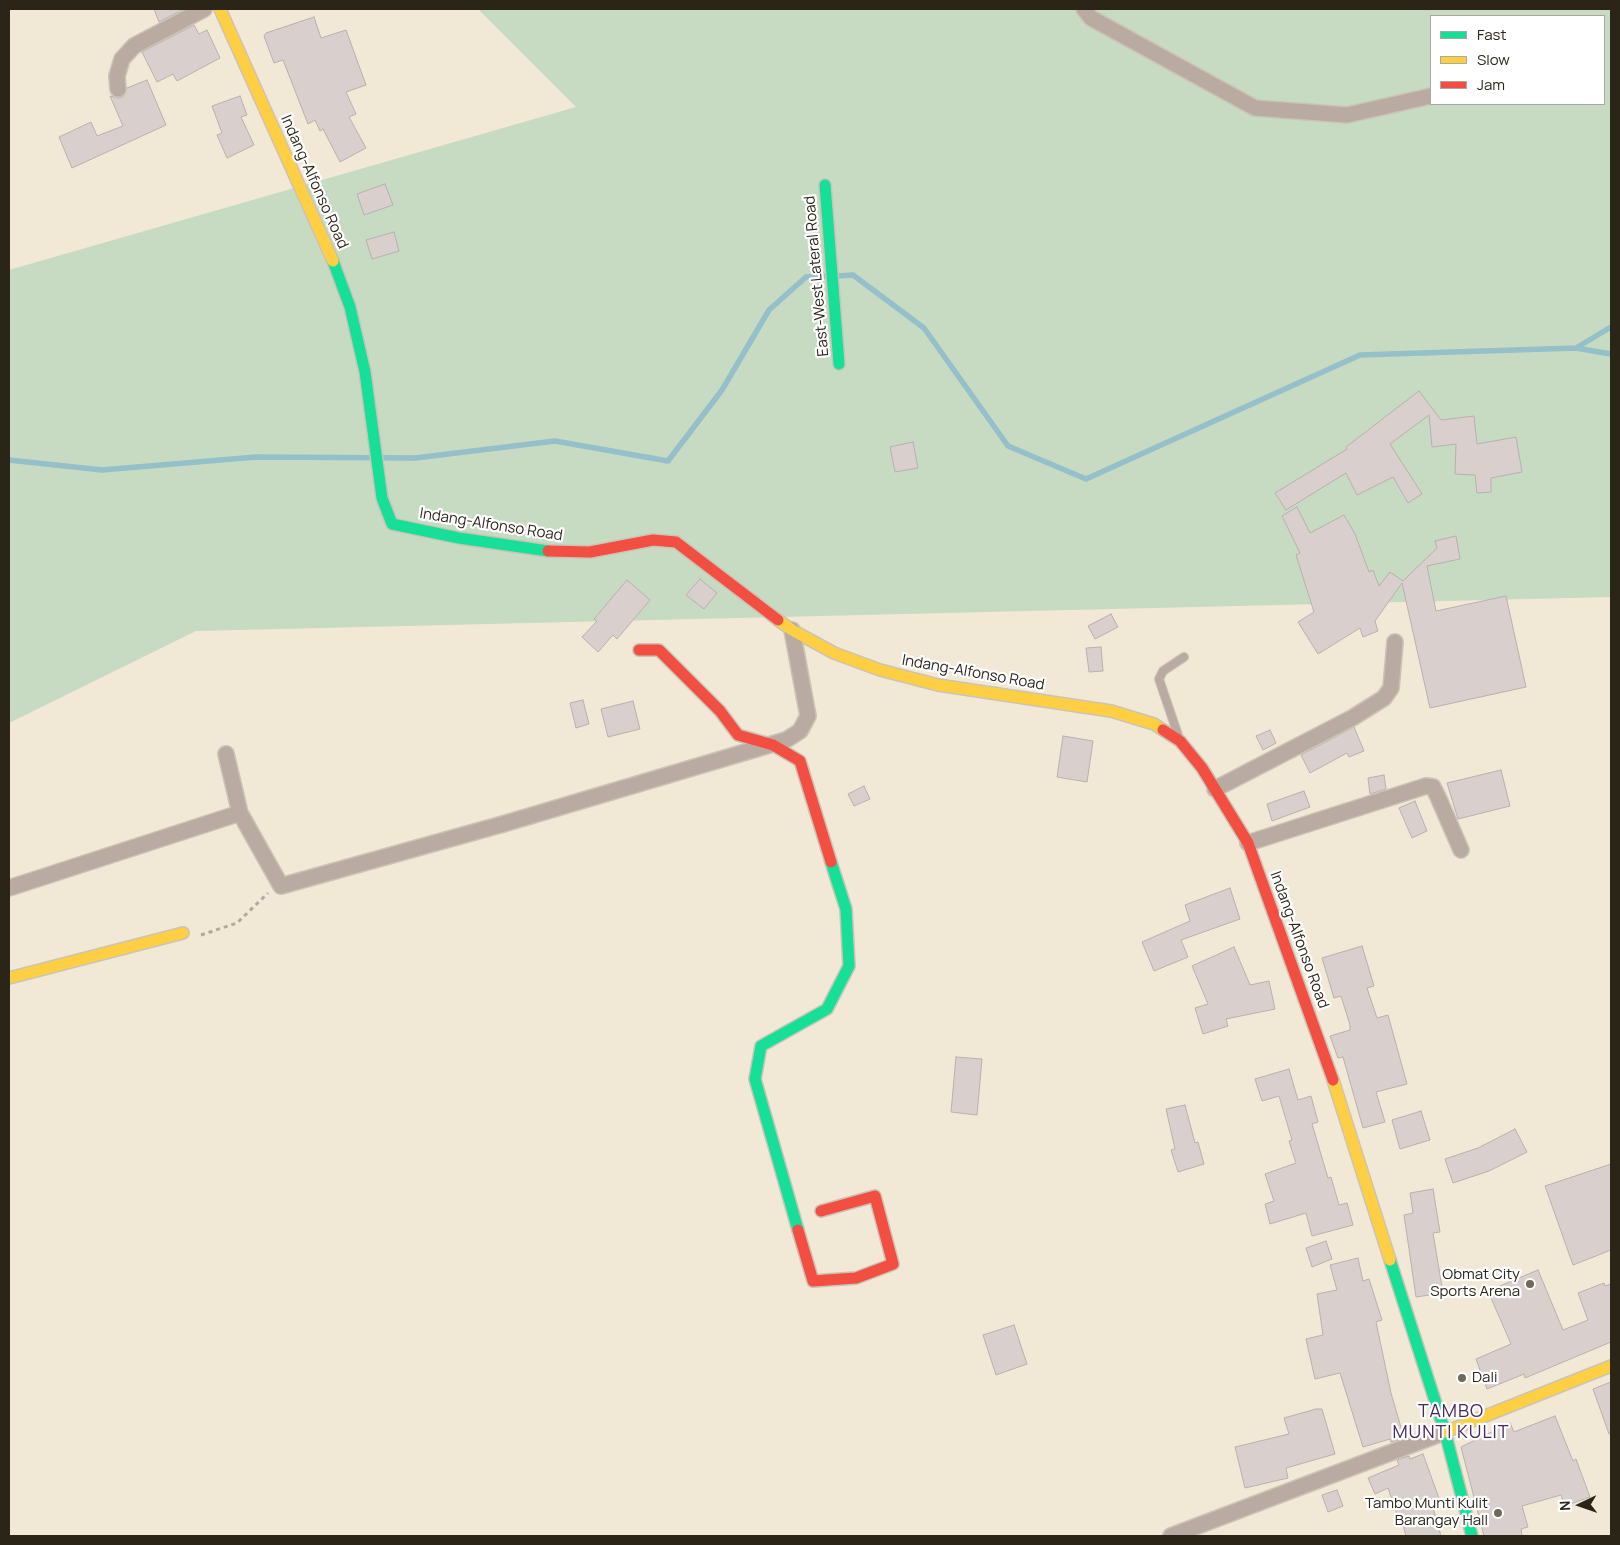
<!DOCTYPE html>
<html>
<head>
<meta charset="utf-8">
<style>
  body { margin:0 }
  #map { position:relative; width:1620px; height:1545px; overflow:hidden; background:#f1e8d5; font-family:Manrope,sans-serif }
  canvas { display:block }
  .frame { position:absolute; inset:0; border:10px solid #2b2518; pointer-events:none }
  .legend { position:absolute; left:1430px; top:15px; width:175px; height:90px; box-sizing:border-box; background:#fff; border:1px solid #aaa8a3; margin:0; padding:6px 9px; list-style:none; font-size:15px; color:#2b2518 }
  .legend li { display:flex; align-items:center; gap:10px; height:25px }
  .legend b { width:25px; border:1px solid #aaa8a3 }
  .north { position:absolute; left:1555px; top:1480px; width:50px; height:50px; -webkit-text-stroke:4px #fff; paint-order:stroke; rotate:267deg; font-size:14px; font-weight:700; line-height:20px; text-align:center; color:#2b2518 }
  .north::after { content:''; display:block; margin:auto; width:18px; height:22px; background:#2b2518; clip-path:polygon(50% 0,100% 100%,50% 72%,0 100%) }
</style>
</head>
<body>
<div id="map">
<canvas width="1620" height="1545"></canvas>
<div class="frame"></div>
<ul class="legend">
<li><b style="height:6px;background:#16e098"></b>Fast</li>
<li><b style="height:6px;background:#ffcf43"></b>Slow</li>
<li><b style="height:6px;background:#f24e42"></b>Jam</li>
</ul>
<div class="north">N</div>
</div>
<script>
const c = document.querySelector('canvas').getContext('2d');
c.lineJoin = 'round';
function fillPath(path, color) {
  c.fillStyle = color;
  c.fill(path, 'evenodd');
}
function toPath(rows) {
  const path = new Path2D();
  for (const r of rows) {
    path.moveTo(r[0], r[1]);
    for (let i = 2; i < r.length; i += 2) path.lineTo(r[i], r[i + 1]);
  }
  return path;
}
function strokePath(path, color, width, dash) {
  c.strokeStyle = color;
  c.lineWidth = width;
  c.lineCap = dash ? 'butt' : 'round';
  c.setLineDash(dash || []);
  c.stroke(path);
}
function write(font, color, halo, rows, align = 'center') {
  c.font = font + ' Manrope,sans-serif';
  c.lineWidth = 4.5;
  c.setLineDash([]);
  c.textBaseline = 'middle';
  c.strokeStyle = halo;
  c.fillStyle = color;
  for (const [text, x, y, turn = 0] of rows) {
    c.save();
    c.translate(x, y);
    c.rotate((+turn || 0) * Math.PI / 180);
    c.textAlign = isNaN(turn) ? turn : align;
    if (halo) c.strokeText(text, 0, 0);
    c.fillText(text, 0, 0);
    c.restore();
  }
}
fillPath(toPath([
  [478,9,1611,9,1611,597,196,631,9,723,9,270,576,107],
  [1431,16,1604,16,1604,104,1431,104]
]), '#c7dbc2');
strokePath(toPath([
  [836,276,853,275,924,328,1008,446,1086,479,1360,355,1576,348,1611,354],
  [1576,348,1611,327],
  [9,460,102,470,256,457,415,458,555,441,668,461,722,390,769,310,806,277,827,276]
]), '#95bfc9', 5.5);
const building = toPath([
  [154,9,184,9,159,22,154,9],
  [314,17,321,38,346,30,366,85,346,92,356,114,349,117,366,148,340,162,323,129,320,131,315,120,308,124,283,60,274,63,264,36,266,33,314,17],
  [194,25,199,34,207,30,220,58,177,81,173,74,157,82,142,52,194,25],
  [147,80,166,125,72,168,59,137,91,122,97,136,123,126,110,96,118,98,123,97,127,88,147,80],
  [240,96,247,115,241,117,254,145,227,158,217,135,222,133,212,106,240,96],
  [385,184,393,205,364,215,357,194,385,184],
  [394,232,399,251,372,259,366,240,394,232],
  [1419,391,1441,420,1474,416,1477,444,1516,437,1522,472,1491,478,1491,492,1477,493,1475,475,1455,474,1456,444,1432,447,1429,415,1390,444,1422,494,1408,503,1393,477,1357,495,1346,473,1286,510,1275,493,1347,449,1346,447,1419,391],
  [913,442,918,468,895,472,890,447,913,442],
  [1297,507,1310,533,1344,515,1355,534,1369,572,1373,570,1379,586,1390,572,1403,581,1437,548,1435,541,1456,536,1460,559,1427,566,1436,611,1506,596,1526,687,1430,708,1402,583,1375,621,1378,631,1363,637,1360,628,1318,654,1298,622,1314,612,1296,555,1300,553,1282,516,1297,507],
  [700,579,717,593,704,609,686,595,700,579],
  [627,580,650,600,617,639,613,635,598,652,582,637,597,621,594,619,627,580],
  [1111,614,1118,627,1095,639,1088,626,1111,614],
  [1101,647,1103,671,1089,672,1086,648,1101,647],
  [583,700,589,724,576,728,570,703,583,700],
  [633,701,640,729,608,737,601,709,633,701],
  [1354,727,1364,751,1349,757,1347,753,1310,773,1301,755,1354,727],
  [1270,730,1276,743,1263,750,1256,736,1270,730],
  [1063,736,1093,741,1087,782,1057,777,1063,736],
  [1501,770,1510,806,1458,819,1447,783,1501,770],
  [1384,775,1386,789,1370,794,1368,778,1384,775],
  [864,786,870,799,854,806,848,794,864,786],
  [1304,791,1310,807,1272,821,1267,804,1304,791],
  [1415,801,1427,831,1412,838,1399,808,1415,801],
  [1230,888,1240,919,1181,940,1188,957,1154,971,1142,942,1190,921,1185,905,1230,888],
  [1362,946,1374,986,1367,988,1377,1018,1388,1015,1407,1084,1376,1092,1385,1122,1363,1128,1343,1057,1338,1058,1330,1036,1350,1030,1350,1025,1341,996,1334,998,1322,958,1362,946],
  [1234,947,1250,985,1269,981,1275,1009,1226,1019,1228,1026,1203,1034,1195,1008,1208,1004,1192,966,1234,947],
  [956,1057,982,1059,977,1115,951,1112,956,1057],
  [1289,1069,1298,1100,1311,1096,1318,1122,1312,1124,1328,1178,1331,1177,1339,1205,1347,1203,1353,1225,1312,1236,1306,1213,1270,1224,1265,1204,1274,1201,1265,1174,1296,1163,1289,1141,1292,1140,1279,1096,1262,1101,1255,1079,1289,1069],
  [1185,1105,1195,1143,1198,1142,1204,1164,1178,1172,1171,1150,1175,1149,1166,1109,1185,1105],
  [1421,1111,1430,1140,1400,1149,1392,1120,1421,1111],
  [1515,1129,1527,1152,1489,1171,1453,1183,1445,1159,1478,1148,1515,1129],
  [1611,1164,1611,1250,1573,1265,1545,1186,1611,1164],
  [1433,1189,1440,1232,1433,1233,1443,1293,1416,1297,1404,1215,1413,1213,1410,1193,1433,1189],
  [1326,1241,1332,1259,1312,1267,1306,1248,1326,1241],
  [1358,1258,1363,1281,1369,1279,1382,1320,1376,1322,1391,1393,1404,1438,1391,1442,1390,1439,1363,1447,1340,1373,1315,1379,1306,1339,1323,1335,1317,1294,1337,1290,1330,1265,1358,1258],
  [1538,1270,1563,1330,1588,1320,1578,1293,1604,1283,1605,1286,1611,1284,1611,1342,1525,1378,1524,1374,1487,1389,1476,1359,1511,1344,1488,1291,1538,1270],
  [1014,1325,1027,1364,996,1375,983,1335,1014,1325],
  [1611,1382,1611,1434,1609,1434,1593,1389,1611,1382],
  [1316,1409,1322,1409,1335,1454,1286,1468,1288,1478,1245,1488,1235,1447,1289,1434,1284,1418,1316,1409],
  [1555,1416,1573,1461,1576,1459,1590,1497,1565,1506,1561,1495,1522,1506,1528,1527,1521,1529,1522,1536,1484,1536,1461,1447,1510,1423,1514,1432,1555,1416],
  [1423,1454,1440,1501,1432,1504,1441,1536,1406,1536,1400,1514,1397,1515,1388,1488,1375,1494,1368,1478,1399,1465,1397,1460,1409,1456,1410,1459,1423,1454],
  [1337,1490,1343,1506,1328,1512,1322,1495,1337,1490]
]);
fillPath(building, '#d9d0cd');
strokePath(building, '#b9b0ad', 1);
const lane = toPath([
  [1178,735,1159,679,1163,671,1184,657]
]);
const street = toPath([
  [1084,9,1091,18,1255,108,1347,115,1431,96],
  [118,89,117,76,122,59,134,46,204,9],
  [226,754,240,813,281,886,503,824,786,740,800,731,808,716,792,630],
  [1215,789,1352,718,1384,698,1391,688,1395,642],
  [1248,843,1426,786,1433,787,1438,797,1461,850],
  [9,888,240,813],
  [1171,1536,1445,1432]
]);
const fast = toPath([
  [825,185,839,364],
  [333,261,350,307,365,372,382,498,392,524,459,538,548,551],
  [798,1230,755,1079,761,1046,827,1009,849,966,846,909,831,862],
  [1390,1260,1445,1432,1472,1536]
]);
const slow = toPath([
  [220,9,333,261],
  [778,620,792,630,834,653,880,670,938,685,1111,711,1154,724,1163,730],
  [9,978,183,933],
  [1333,1080,1390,1260],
  [1445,1432,1611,1366]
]);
const jam = toPath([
  [548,551,590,552,653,540,676,542,778,620],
  [639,650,659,650,720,711,738,735,773,745,800,761,831,862],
  [1163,730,1180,741,1202,768,1248,843,1333,1080],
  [798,1230,813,1281,856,1278,893,1264,875,1196,821,1211]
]);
strokePath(lane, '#cbc4b5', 10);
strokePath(street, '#cbc4b5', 18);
strokePath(fast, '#cbc4b5', 14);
strokePath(slow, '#cbc4b5', 14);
strokePath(jam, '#cbc4b5', 14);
strokePath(toPath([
  [201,935,237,923,268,893]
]), '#b2a89f', 3, [4, 4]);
strokePath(lane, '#b9aba1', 8);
strokePath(street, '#b9aba1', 15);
strokePath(fast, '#16e098', 11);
strokePath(slow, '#ffcf43', 11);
strokePath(jam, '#f24e42', 11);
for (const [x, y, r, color] of [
  [1530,1284,5,"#70695a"],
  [1462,1378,5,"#70695a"],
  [1498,1513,5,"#70695a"]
]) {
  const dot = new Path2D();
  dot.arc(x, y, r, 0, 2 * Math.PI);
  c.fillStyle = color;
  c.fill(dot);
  strokePath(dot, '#fff', 2);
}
write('15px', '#2b2518', '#fff', [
  ["Indang-Alfonso Road",314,182,66],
  ["East-West Lateral Road",817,276,-95],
  ["Indang-Alfonso Road",491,525,9],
  ["Indang-Alfonso Road",973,673,10],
  ["Indang-Alfonso Road",1299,940,70]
]);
write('15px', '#2b2518', '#fff', [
  ["Obmat City",1520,1275],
  ["Sports Arena",1520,1292],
  ["Dali",1472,1378,"left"],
  ["Tambo Munti Kulit",1488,1504],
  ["Barangay Hall",1488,1521]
], 'right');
c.letterSpacing = '1px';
write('18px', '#49265e', '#fff', [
  ["TAMBO",1451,1412],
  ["MUNTI KULIT",1451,1433]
]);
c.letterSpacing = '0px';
</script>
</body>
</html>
